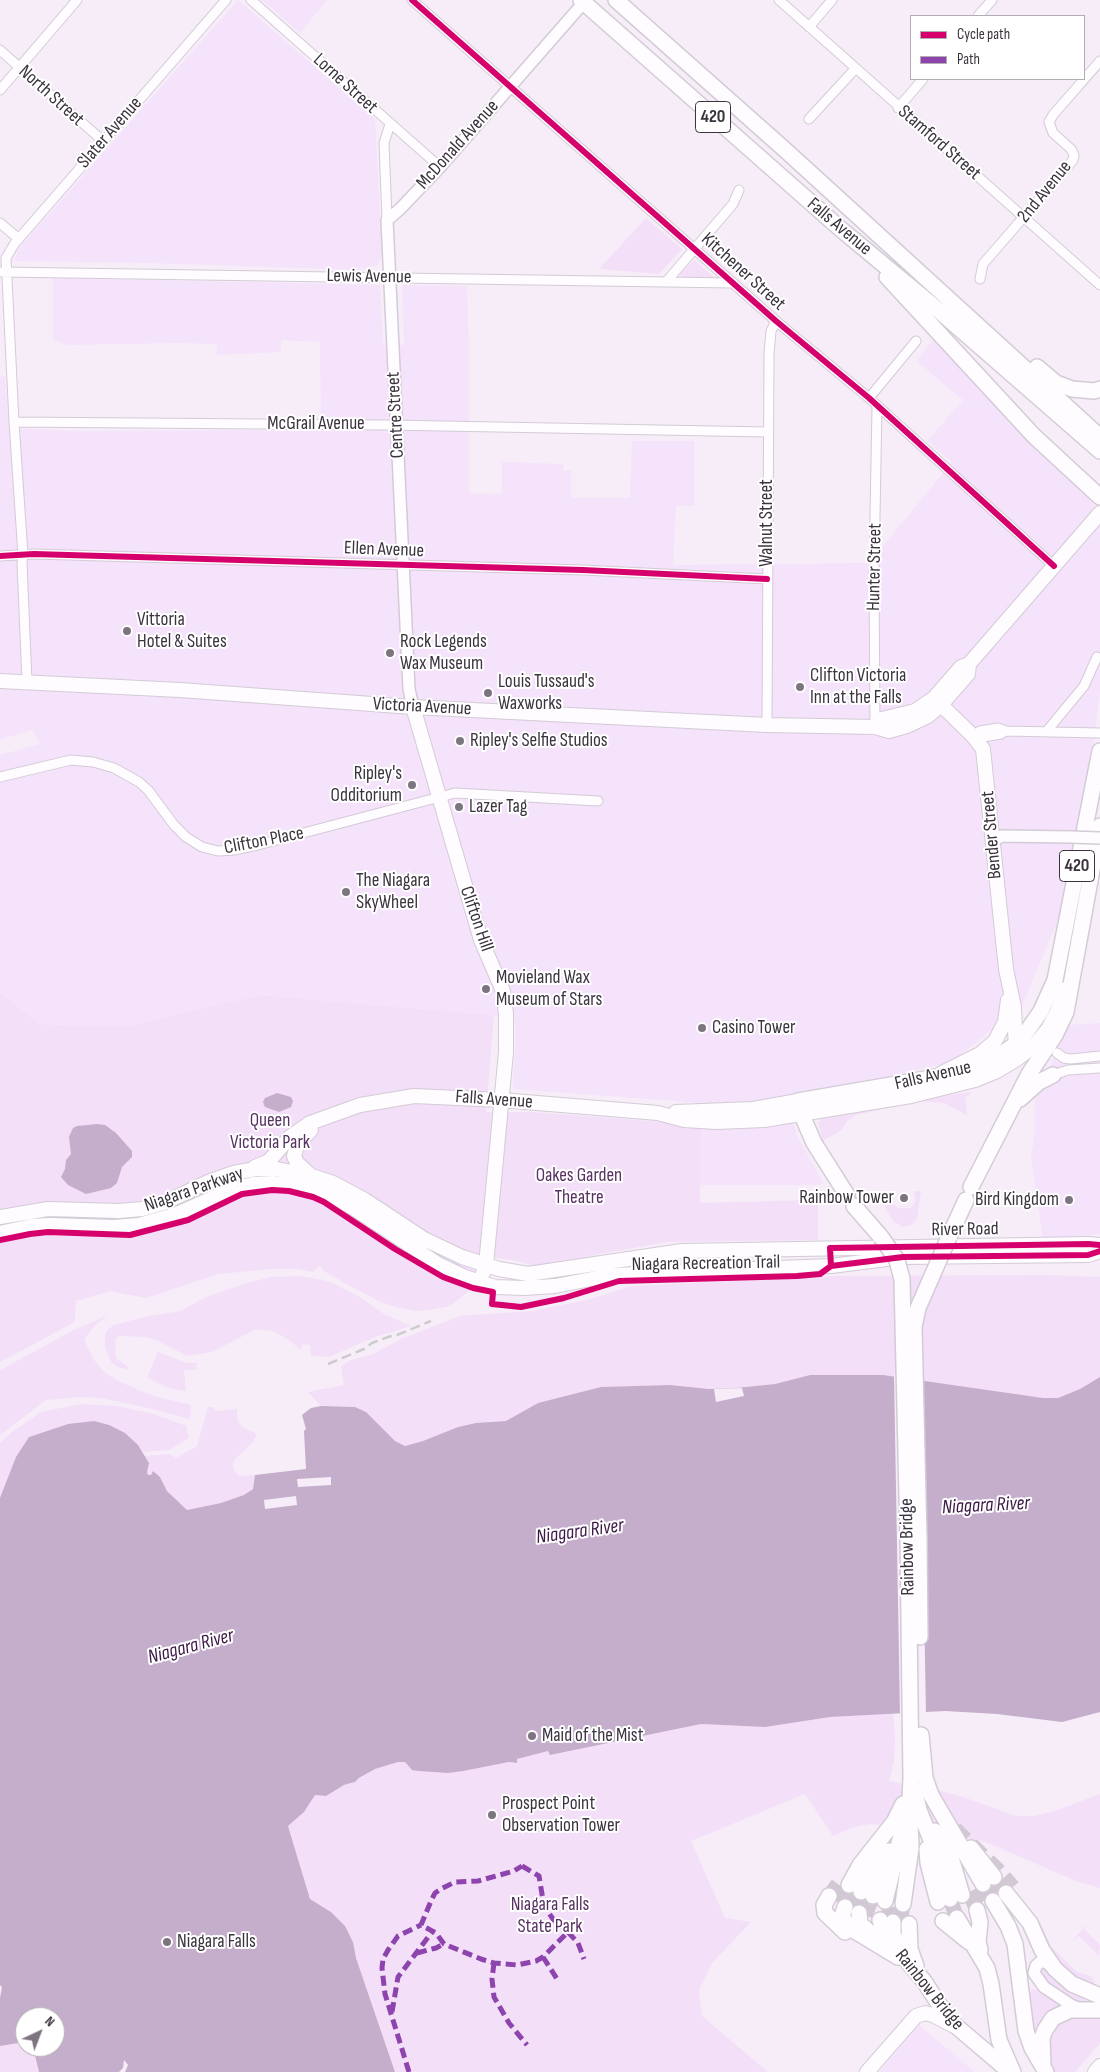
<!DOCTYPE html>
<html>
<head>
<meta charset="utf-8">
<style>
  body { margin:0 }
  #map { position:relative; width:1100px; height:2072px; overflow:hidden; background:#f6edf9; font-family:"Sofia Sans Condensed",sans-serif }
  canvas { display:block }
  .legend { position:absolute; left:910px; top:15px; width:175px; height:65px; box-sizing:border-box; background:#fff; border:1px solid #b1adb2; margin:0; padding:6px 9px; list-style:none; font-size:15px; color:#3b333e }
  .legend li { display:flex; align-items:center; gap:10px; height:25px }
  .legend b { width:25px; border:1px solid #b1adb2 }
  .north { position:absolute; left:15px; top:2007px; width:50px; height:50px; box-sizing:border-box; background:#fff; border:1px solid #b1adb2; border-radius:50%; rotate:43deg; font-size:14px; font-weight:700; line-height:20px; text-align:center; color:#3b333e }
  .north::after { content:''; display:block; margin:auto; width:18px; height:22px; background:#7c747f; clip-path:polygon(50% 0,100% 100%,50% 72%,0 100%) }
</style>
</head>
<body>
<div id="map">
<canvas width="1100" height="2072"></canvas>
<ul class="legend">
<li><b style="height:6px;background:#d6006c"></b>Cycle path</li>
<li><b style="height:6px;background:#8e44ad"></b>Path</li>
</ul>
<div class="north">N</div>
</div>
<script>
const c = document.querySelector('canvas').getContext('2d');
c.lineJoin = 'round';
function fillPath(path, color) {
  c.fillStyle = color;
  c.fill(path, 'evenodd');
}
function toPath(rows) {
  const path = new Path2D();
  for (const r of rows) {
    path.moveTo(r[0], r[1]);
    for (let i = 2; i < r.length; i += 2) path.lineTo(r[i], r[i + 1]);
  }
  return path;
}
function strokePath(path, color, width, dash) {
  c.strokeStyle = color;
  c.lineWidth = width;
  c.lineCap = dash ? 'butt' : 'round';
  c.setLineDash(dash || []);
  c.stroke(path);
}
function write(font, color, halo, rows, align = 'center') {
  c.font = font + ' "Sofia Sans Condensed",sans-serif';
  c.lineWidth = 4;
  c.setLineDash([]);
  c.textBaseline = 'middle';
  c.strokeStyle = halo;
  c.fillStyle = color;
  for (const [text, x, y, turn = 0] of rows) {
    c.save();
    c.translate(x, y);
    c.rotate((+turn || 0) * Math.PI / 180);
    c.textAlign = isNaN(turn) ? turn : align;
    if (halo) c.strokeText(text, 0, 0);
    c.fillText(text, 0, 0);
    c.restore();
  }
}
fillPath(toPath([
  [238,0,375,119,382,256,377,265,358,270,150,263,14,261,20,247],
  [262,0,327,0,300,33],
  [53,278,380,285,383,345,404,345,402,285,467,286,469,350,469,493,502,494,502,462,564,464,563,471,571,470,571,498,630,498,632,441,694,441,694,506,676,506,673,565,869,563,952,462,927,441,963,400,916,361,933,340,1081,490,1100,512,1100,692,1087,791,1059,917,1023,1004,952,1062,855,1085,789,1098,796,1134,823,1182,822,1185,700,1185,702,1103,514,1089,513,1084,516,1037,515,1020,494,1015,260,995,127,1026,94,1026,39,1024,0,992,0,755,40,744,33,730,0,739,0,377,5,376,9,428,70,431,321,430,320,342,281,340,281,352,216,355,217,344,177,343,68,345,53,340],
  [1100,1023,1100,1234,1043,1239,1031,1156,1035,1134,1035,1099,1068,1025],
  [919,2025,975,2072,879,2072]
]), '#f5e3fb');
fillPath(toPath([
  [646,218,682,249,659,274,599,269],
  [694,260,714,277,713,279,681,277,680,274],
  [0,992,39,1024,94,1026,127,1026,260,995,494,1015,486,1112,532,1112,701,1125,700,1203,812,1200,818,1206,818,1240,667,1242,534,1266,518,1261,490,1257,480,1282,450,1306,435,1309,416,1311,396,1307,380,1302,343,1282,324,1271,320,1266,313,1272,297,1269,272,1269,218,1274,146,1298,110,1291,76,1301,75,1320,73,1323,0,1362],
  [971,1092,970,1095,965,1097,967,1115,944,1103,919,1101,856,1115,846,1122,842,1130,823,1141,818,1123,826,1114,939,1094,941,1096],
  [914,1191,921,1191,917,1218,912,1225,902,1227,893,1221,878,1196,891,1192,890,1200,898,1208,911,1208,916,1201],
  [1050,1275,1100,1277,1100,1377,1080,1389,1058,1398,1043,1398,883,1375,810,1375,775,1384,736,1388,709,1389,670,1385,601,1387,538,1403,506,1421,476,1423,458,1427,423,1441,405,1446,395,1441,366,1412,355,1407,321,1406,308,1392,344,1385,341,1366,351,1360,373,1354,403,1338,460,1316,532,1311,587,1300,632,1286,837,1276],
  [302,1276,331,1282,360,1297,384,1314,411,1326,375,1337,329,1357,311,1356,310,1345,303,1344,301,1350,289,1340,273,1331,256,1329,212,1352,187,1356,157,1340,144,1337,119,1336,115,1340,116,1358,128,1367,127,1370,118,1367,112,1363,109,1357,105,1347,105,1334,107,1330,114,1325,144,1317,180,1311,206,1297,247,1283,271,1277],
  [109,1315,96,1324,84,1339,94,1360,104,1372,120,1382,153,1396,191,1405,190,1419,144,1407,102,1398,80,1397,46,1400,0,1435,0,1370,74,1330],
  [158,1352,187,1363,197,1363,196,1370,184,1370,186,1391,169,1388,147,1378],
  [81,1404,117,1406,154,1414,186,1426,189,1438,169,1450,143,1452,138,1445,68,1424,29,1437,0,1498,0,1443,12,1432,41,1412],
  [208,1407,213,1407,216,1411,237,1409,237,1419,242,1427,257,1434,252,1443,235,1459,233,1465,234,1470,239,1476,255,1475,253,1489,245,1495,221,1503,187,1510,167,1491,160,1477,153,1471,151,1475,148,1475,147,1472,149,1463,145,1456,170,1454,176,1458,197,1446],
  [893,1714,895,1737,894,1760,889,1781,934,1789,963,1797,1016,1816,1034,1816,1055,1811,1100,1794,1100,1888,1076,1881,986,1842,934,1830,871,1824,853,1827,833,1836,805,1794,691,1841,725,1918,751,1922,712,1963,699,1990,702,2016,768,2072,395,2072,356,1958,353,1942,345,1926,331,1912,310,1899,288,1826,304,1812,315,1795,326,1796,344,1785,351,1784,375,1769,398,1762,405,1762,412,1770,448,1773,509,1762,517,1763,516,1759,548,1751,550,1755,701,1724,765,1727,830,1717],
  [1039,1920,1051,1946,1077,1972,1091,1976,1095,1982,1093,1986,1078,1982,1053,1959,1037,1922],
  [1088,1923,1084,1929,1100,1945,1099,1956,1079,1936,1072,1941],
  [1040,1966,1093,2001,1090,2003,1077,2004,1049,1986,1037,1968],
  [1032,1989,1044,1991,1064,2005,1035,2038,1032,2026,1028,1994],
  [1100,2013,1100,2043,1075,2072,1052,2072,1049,2067,1047,2036,1062,2017],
  [25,2042,25,2047,33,2047,39,2072,0,2072,0,2046]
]), '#f3dff8');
fillPath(toPath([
  [277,1093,291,1097,293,1101,291,1107,279,1112,265,1107,263,1102,265,1098],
  [97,1124,105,1125,116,1133,132,1151,132,1157,122,1167,117,1183,111,1188,86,1194,68,1185,61,1177,65,1169,66,1160,71,1154,69,1137,73,1128,77,1126],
  [810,1375,883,1375,1043,1398,1058,1398,1080,1389,1100,1377,1100,1712,1062,1722,997,1714,945,1711,830,1717,765,1727,701,1724,550,1755,548,1751,517,1759,517,1763,509,1762,463,1771,448,1773,418,1771,412,1770,405,1762,398,1762,375,1769,359,1778,355,1782,344,1785,326,1796,315,1795,304,1812,288,1826,310,1899,331,1912,345,1926,353,1942,356,1958,395,2072,125,2072,128,2065,124,2060,123,2068,119,2072,39,2072,33,2047,55,2047,55,2017,25,2017,25,2042,0,2046,0,1998,2,1987,0,1985,0,1498,16,1457,29,1437,68,1424,94,1421,109,1425,125,1433,138,1445,149,1463,147,1472,148,1475,151,1475,153,1471,160,1477,167,1491,187,1510,221,1503,244,1495,253,1489,255,1475,306,1469,304,1431,306,1429,302,1415,311,1408,321,1406,355,1407,366,1412,395,1441,405,1446,423,1441,458,1427,476,1423,506,1421,538,1403,601,1387,670,1385,709,1389,736,1388,775,1384]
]), '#c4aecb');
fillPath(toPath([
  [894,1374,920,1378,926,1715,900,1716],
  [742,1388,744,1396,716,1402,714,1389],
  [331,1477,331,1485,298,1487,297,1479],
  [296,1496,297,1505,265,1509,264,1500]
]), '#f6edf9');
strokePath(toPath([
  [955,1829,998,1870,1013,1887],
  [990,1879,1002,1896],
  [980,1886,990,1904],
  [969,1892,977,1910],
  [829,1896,841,1880],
  [950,1899,957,1918],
  [839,1903,849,1885],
  [853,1910,861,1892],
  [865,1915,873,1896],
  [887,1921,891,1902],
  [900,1923,903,1904]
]), '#d1c8d4', 15, [15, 8]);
const minor = toPath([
  [251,0,440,167],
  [412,0,776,321,869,398,1054,566],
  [779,0,1100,285],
  [978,16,992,0],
  [809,27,832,0],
  [0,50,103,141],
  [0,90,77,0],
  [898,108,923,79],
  [809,119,855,69],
  [387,220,384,143,390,124],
  [0,223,19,239],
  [1,272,733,283],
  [980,279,983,264,1073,160,1074,155,1071,149,1053,133,1049,122,1053,115,1100,61],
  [666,282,733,204,739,190],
  [869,398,916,341],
  [14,422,388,425,768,432],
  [0,556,34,554,239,560,583,570,767,579],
  [27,682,22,563,23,555,14,422,6,258,15,243,226,0],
  [767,725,769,354,771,331,776,321],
  [875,727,874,570,877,407],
  [1046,732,1084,686,1097,657],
  [973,736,980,731,998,728,1006,731,1100,733],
  [973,736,983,737,1001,734,1006,731],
  [0,777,71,760,93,762,114,768,139,782,148,790,174,825,186,837,202,847,218,851,234,850,258,845,455,793,598,801],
  [1057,1053,1064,1058,1071,1059,1100,1056],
  [1053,1075,1068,1070,1100,1068]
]);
const tertiary = toPath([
  [413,707,409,689,387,220,400,209,440,167,586,0],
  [992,841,1002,836,1070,837],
  [1054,1968,1045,1962,1040,1962,1036,1966,1034,1973,1044,1987,1071,2005,1080,2009]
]);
const secondary = toPath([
  [0,681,180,690,413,707,767,725,875,727,889,731,907,726,928,716,941,705,968,674,969,664],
  [934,698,973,736,983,749,1006,969,1014,1007,1016,1051],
  [413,707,481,940,503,991,506,1014,506,1052,486,1265,483,1273],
  [875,727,882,719,915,711,934,698,961,667,969,664,1100,513],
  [942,1073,980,1054,995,1041,1005,1022,1008,1000],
  [676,1112,753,1109,798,1101],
  [255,1167,269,1161,290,1137,310,1123,360,1105,414,1096,501,1100,658,1113,684,1120,717,1122,764,1120,911,1096,975,1080,997,1071,1017,1059,1034,1046,1048,1029,1057,1012,1065,989],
  [309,1174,297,1163,294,1156,298,1143,311,1130],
  [0,1217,48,1209,119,1211,142,1209,166,1202,208,1182,233,1173,256,1169,277,1169,312,1176,333,1183,365,1200,424,1239,462,1257,499,1269,528,1274,682,1251,1088,1244,1100,1245],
  [0,1233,32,1226,50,1225,114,1227,139,1225,177,1214,236,1188,254,1184,273,1183,300,1186,330,1196,353,1208,438,1264,465,1277,495,1287,524,1288,555,1286,607,1276,647,1273,831,1266,903,1257,1088,1255,1100,1251],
  [867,2072,916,2016,925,2013,933,2015,954,2026],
  [1095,2072,1100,2066]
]);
const trunk = toPath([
  [581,0,843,231,937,309,1100,451],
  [616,0,783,148,1100,437],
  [887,277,1034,436,1100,497],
  [1037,367,1056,383,1072,389,1094,391,1100,389],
  [1020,1099,1039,1082,1053,1075],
  [971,1187,1029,1074,1055,1035,1066,1012,1100,826],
  [847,1195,814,1143,801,1113,798,1101,931,1078,969,1070,996,1058,1016,1044,1023,1037,1041,1011,1055,980,1100,751],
  [854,1206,881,1237],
  [949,1237,966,1200],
  [919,1538,920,1637],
  [921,1735,925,1778,931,1795,983,1884],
  [914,1789,919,1810,939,1860,950,1899],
  [935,1831,950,1854,962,1895],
  [971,1848,994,1877],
  [927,1849,928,1863,938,1902],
  [849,1885,860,1865,894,1822,903,1804],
  [861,1892,869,1868,878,1855],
  [1006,1893,1030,1923,1042,1950,1055,1969,1072,1984,1100,1996],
  [829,1896,824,1905,825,1913,845,1932],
  [873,1896,889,1851],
  [885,1901,910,1798,911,1778,908,1541],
  [993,1901,1008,1926,1015,1944,1026,2031,1032,2048,1046,2072],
  [903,1904,911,1848,910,1822],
  [845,1907,842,1917,850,1928,898,1957],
  [977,1910,980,1922,978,1942,980,1950],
  [859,1913,860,1924,873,1935],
  [957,1918,987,1968,991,1984,999,2040,1013,2072],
  [880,1920,885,1935,924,1981,949,2020,1010,2072],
  [943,1921,969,1942],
  [893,1922,893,1933,898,1947],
  [909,1924,910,1949,916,1966],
  [1043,2064,1042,2038,1045,2030,1053,2018,1070,2010,1100,2010]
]);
strokePath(minor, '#d3cbd6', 11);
strokePath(tertiary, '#d3cbd6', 14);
strokePath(secondary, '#d3cbd6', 16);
strokePath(trunk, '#d3cbd6', 18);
strokePath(minor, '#fefcfe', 9);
strokePath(tertiary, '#fefcfe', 11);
strokePath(secondary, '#fefcfe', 14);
strokePath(trunk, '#fefcfe', 15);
strokePath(toPath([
  [328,1364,364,1349,372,1343,391,1336,397,1335,431,1321]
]), '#cecbce', 2.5, [10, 5]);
const tertiaryBridge = toPath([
  [1070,837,1100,838]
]);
const trunkBridge = toPath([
  [881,1237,897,1260,902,1279,908,1541],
  [919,1538,914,1327,918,1308,949,1237]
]);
strokePath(tertiaryBridge, '#d3cbd6', 14, []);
strokePath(trunkBridge, '#d3cbd6', 18, []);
strokePath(tertiaryBridge, '#fefcfe', 11);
strokePath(trunkBridge, '#fefcfe', 15);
strokePath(toPath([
  [522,1866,539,1876,544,1906,553,1919,568,1932,543,1957,536,1961,517,1965,494,1963,481,1959,444,1944,436,1933,421,1925,431,1901,435,1893,441,1889,455,1882,478,1881,514,1871,522,1866],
  [568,1932,578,1943,584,1959],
  [417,1953,436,1948,444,1944],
  [543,1957,559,1982],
  [494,1963,492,1979,494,1997,509,2023,527,2045],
  [392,2012,398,1977,432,1932],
  [409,2072,385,1994,382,1968,383,1959,388,1950,398,1936,421,1925]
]), '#8e44ad', 5, [10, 5]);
strokePath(toPath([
  [412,0,776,321,869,398,1054,566],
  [0,556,34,554,239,560,583,570,767,579],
  [0,1240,30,1234,48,1232,130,1235,188,1220,242,1194,272,1190,289,1191,313,1197,324,1202,395,1249,443,1277,473,1288,493,1292,492,1304,521,1307,564,1298,619,1281,797,1276,820,1274,831,1266,903,1257,1088,1255,1100,1251],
  [831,1266,830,1248,1088,1244,1100,1245]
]), '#d6006c', 6);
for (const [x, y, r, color] of [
  [127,631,5,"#7c747f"],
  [390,653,5,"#7c747f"],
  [800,687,5,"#7c747f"],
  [488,693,5,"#7c747f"],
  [460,741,5,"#7c747f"],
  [412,785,5,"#7c747f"],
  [459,807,5,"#7c747f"],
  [346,892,5,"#7c747f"],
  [486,989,5,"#7c747f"],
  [702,1028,5,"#7c747f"],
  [904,1198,5,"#7c747f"],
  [1069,1200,5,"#7c747f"],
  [532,1736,5,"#7c747f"],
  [492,1815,5,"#7c747f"],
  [167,1942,5,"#7c747f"]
]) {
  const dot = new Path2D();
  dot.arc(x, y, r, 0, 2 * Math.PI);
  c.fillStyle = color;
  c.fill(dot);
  strokePath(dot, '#fff', 2);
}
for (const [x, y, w] of [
  [713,117,35],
  [1077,866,35]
]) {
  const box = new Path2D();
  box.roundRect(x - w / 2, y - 15.5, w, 31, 4);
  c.fillStyle = '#fff';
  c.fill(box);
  strokePath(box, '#3b333e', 1);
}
write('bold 18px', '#3b333e', null, [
  ["420",713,117],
  ["420",1077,866]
]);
write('19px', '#3b333e', '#fff', [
  ["Lorne Street",345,84,42],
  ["North Street",51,96,42],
  ["Slater Avenue",110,133,-49],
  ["Stamford Street",939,143,41],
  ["McDonald Avenue",458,145,-48],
  ["2nd Avenue",1045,192,-51],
  ["Falls Avenue",839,227,40],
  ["Kitchener Street",743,272,42],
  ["Lewis Avenue",369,277,1],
  ["Centre Street",396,415,-93],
  ["McGrail Avenue",316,424],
  ["Walnut Street",767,523,-90],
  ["Ellen Avenue",384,550,2],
  ["Hunter Street",875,567,-89],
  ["Victoria Avenue",422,707,3],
  ["Bender Street",992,835,-95],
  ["Clifton Place",264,841,-11],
  ["Clifton Hill",476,919,71],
  ["Falls Avenue",933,1076,-13],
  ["Falls Avenue",494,1100,4],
  ["Niagara Parkway",194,1190,-19],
  ["River Road",965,1230,-1],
  ["Niagara Recreation Trail",706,1264,-1],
  ["Rainbow Bridge",908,1547,-91],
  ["Rainbow Bridge",929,1990,51]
]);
write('19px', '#3b333e', '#fff', [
  ["Vittoria",137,620],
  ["Hotel & Suites",137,642],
  ["Rock Legends",400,642],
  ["Wax Museum",400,664],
  ["Clifton Victoria",810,676],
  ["Inn at the Falls",810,698],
  ["Louis Tussaud's",498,682],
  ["Waxworks",498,704],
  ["Ripley's Selfie Studios",470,741],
  ["Ripley's",402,774,"right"],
  ["Odditorium",402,796,"right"],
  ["Lazer Tag",469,807],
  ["The Niagara",356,881],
  ["SkyWheel",356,903],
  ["Movieland Wax",496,978],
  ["Museum of Stars",496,1000],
  ["Casino Tower",712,1028],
  ["Rainbow Tower",894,1198,"right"],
  ["Bird Kingdom",1059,1200,"right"],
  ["Maid of the Mist",542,1736],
  ["Prospect Point",502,1804],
  ["Observation Tower",502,1826],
  ["Niagara Falls",177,1942]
], 'left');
write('19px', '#563161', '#fff', [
  ["Queen",270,1121],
  ["Victoria Park",270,1143],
  ["Oakes Garden",579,1176],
  ["Theatre",579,1198],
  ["Niagara Falls",550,1905],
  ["State Park",550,1927]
]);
write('italic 20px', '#3c1846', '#fff', [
  ["Niagara River",986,1506,-3],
  ["Niagara River",580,1532,-8],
  ["Niagara River",191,1647,-15]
]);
</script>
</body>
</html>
